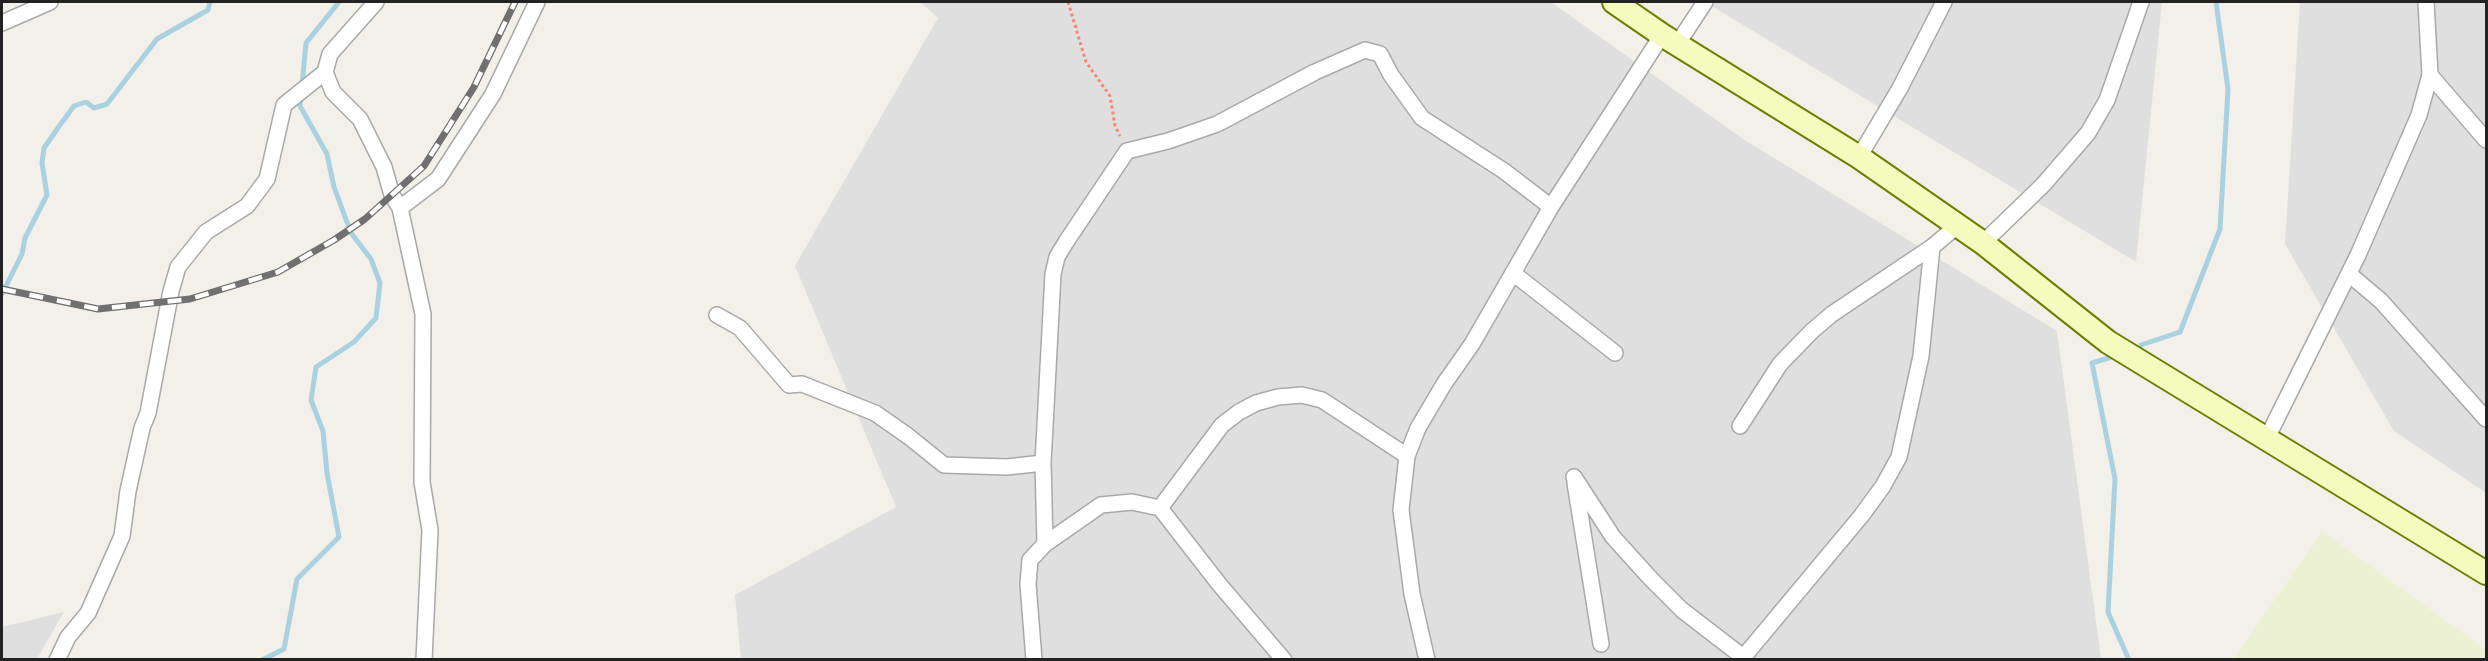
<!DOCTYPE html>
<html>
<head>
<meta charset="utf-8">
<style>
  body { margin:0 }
  #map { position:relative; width:2488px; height:661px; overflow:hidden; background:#f2f0e9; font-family:Montserrat,sans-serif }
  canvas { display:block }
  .frame { position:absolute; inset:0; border:3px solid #222; pointer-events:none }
</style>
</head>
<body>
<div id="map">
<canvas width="2488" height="661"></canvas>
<div class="frame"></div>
</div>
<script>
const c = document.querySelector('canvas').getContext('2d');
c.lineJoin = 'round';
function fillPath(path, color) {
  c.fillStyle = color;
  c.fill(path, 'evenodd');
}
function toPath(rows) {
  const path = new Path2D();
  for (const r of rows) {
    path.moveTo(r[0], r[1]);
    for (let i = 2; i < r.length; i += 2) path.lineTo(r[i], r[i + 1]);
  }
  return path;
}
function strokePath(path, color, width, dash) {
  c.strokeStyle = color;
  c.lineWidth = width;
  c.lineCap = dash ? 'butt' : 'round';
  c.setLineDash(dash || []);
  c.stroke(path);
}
fillPath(toPath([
  [920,2,1551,2,1743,139,2057,331,2101,659,741,660,735,595,896,507,795,266,938,18],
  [1705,2,2162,2,2136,262],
  [2300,2,2486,2,2486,493,2394,431,2285,244],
  [64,612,37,659,2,659,2,627]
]), '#e0dfdf');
fillPath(toPath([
  [2322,531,2486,650,2486,659,2234,659]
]), '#edf1d4');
strokePath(toPath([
  [302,86,306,43,339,2],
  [2,294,22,254,25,238,47,195,42,163,44,148,60,125,74,106,86,102,94,108,107,104,157,39,208,10,210,2],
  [2141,345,2180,332,2220,229,2228,89,2216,2],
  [2115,356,2092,363,2115,479,2108,612,2129,660],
  [262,660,284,649,297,579,339,537,327,473,323,431,311,400,316,367,354,342,376,318,380,283,371,259,351,233,334,187,327,154,300,106,301,95]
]), '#a9d1e0', 5);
const street = toPath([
  [376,2,330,54,325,72,333,92,360,119,384,167,392,195,400,208,438,179,493,94,537,2],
  [2,23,50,2],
  [1678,43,1705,2],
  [2430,75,2486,140],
  [1859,157,1900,88,1944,2],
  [400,208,423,314,422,482,430,530,424,660],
  [1983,243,2043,185,2088,133,2107,100,2141,2],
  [1513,273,1615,353],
  [2349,274,2381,301,2486,419],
  [717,315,740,328,789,385,802,384,875,413,908,436,944,465,1007,467,1043,463],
  [1740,426,1780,364,1812,331,1832,314,1932,247,1957,226],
  [2267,438,2358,255,2419,115,2430,75,2426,2],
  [1574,477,1613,537,1651,579,1682,610,1743,657],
  [1575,483,1601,644],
  [1160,508,1222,425,1239,412,1256,403,1278,397,1302,395,1322,400,1407,456],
  [1045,544,1043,463,1053,274,1057,257,1066,242,1127,151,1168,141,1217,124,1315,72,1365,50,1380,54,1391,75,1422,118,1504,171,1551,207],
  [57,660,68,637,88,613,122,536,128,491,142,428,148,413,171,291,178,267,206,232,247,206,267,179,284,105,325,72],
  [1034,660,1028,584,1030,560,1045,544,1101,505,1132,502,1160,508,1219,584,1284,660],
  [1427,660,1412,594,1401,510,1407,456,1418,428,1444,384,1472,344,1551,207,1662,35],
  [1741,660,1862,515,1883,486,1899,457,1921,356,1932,247]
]);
const secondary = toPath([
  [1614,2,1662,35,1859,157,1983,243,2108,342,2486,573]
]);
strokePath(street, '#a9a9a9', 18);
strokePath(secondary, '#6b7f03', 26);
strokePath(toPath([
  [1068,2,1086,62,1110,96,1115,126,1120,136]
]), '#fd856f', 3, [3, 3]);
strokePath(street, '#fff', 15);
strokePath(secondary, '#f5fbbe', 22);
const rail = toPath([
  [2,289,98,309,190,299,278,272,334,240,365,219,424,166,474,87,515,2]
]);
strokePath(rail, '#707070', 7);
strokePath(rail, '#fff', 4.5, [14]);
</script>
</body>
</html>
